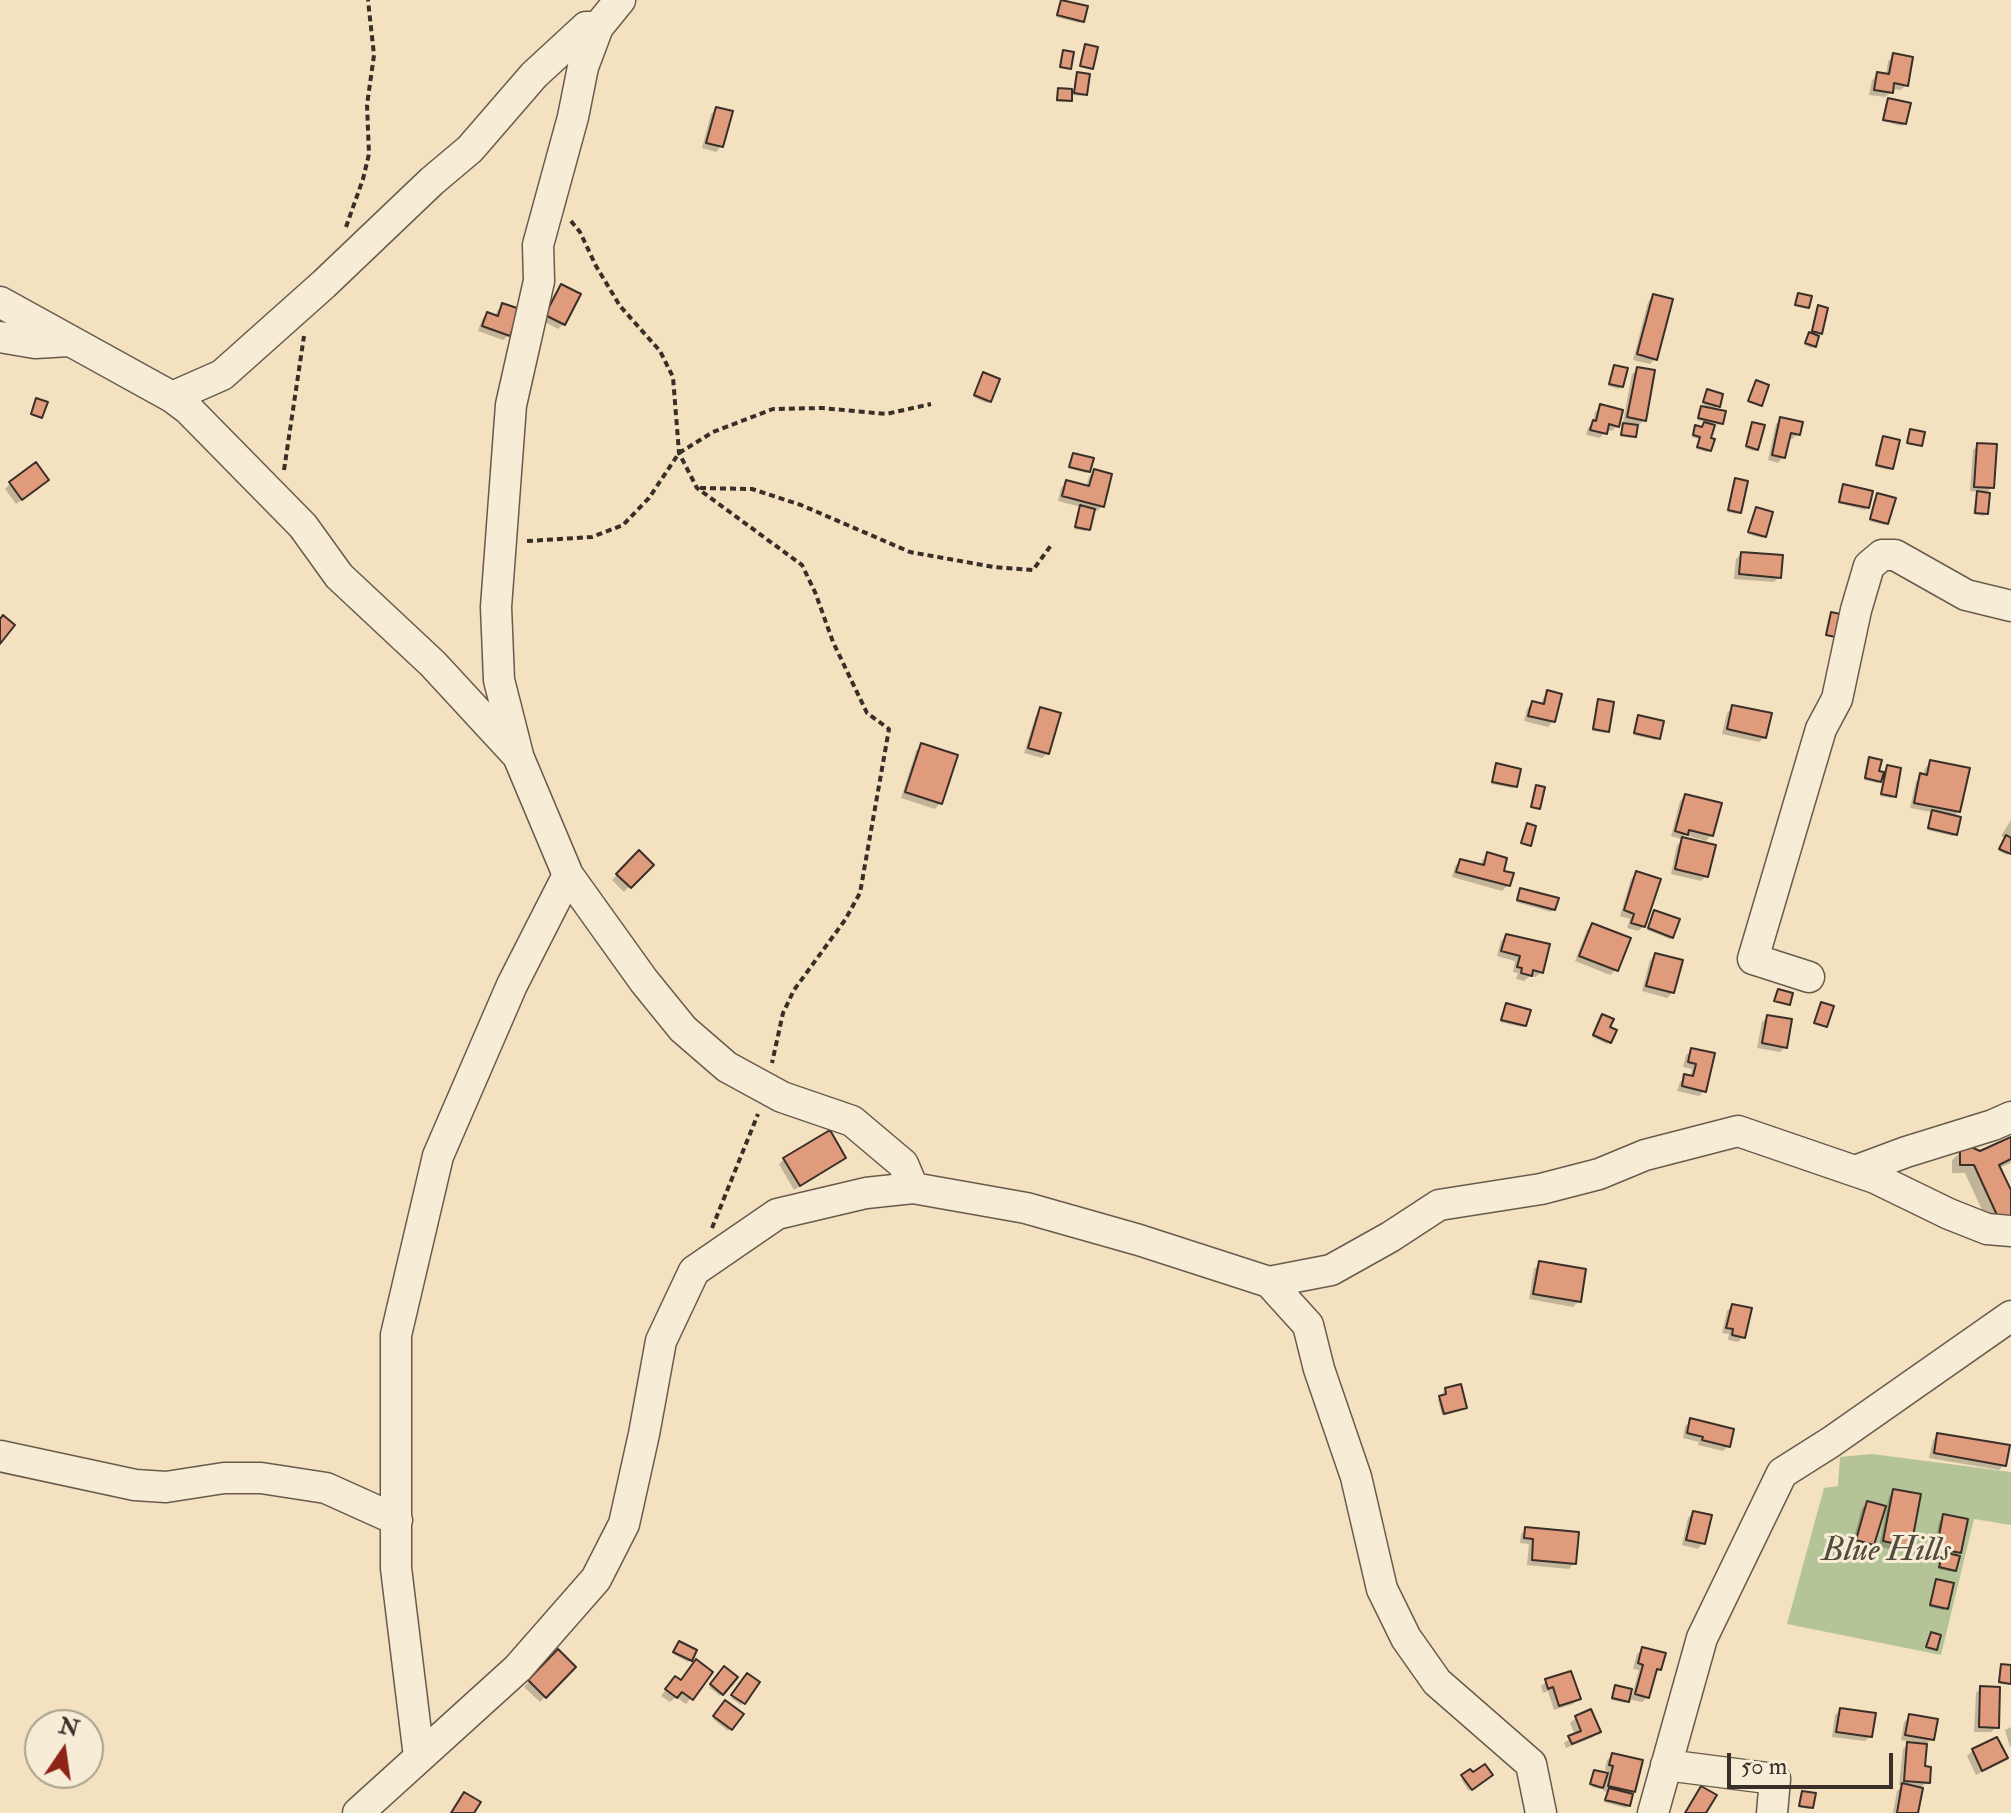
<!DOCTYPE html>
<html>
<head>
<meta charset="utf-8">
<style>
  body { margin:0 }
  #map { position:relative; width:2011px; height:1813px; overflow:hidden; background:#f3e1c0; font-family:"IM FELL Double Pica",serif }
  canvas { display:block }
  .north { position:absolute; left:24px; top:1709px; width:80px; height:80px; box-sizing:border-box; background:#f7ecd6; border:2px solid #aba090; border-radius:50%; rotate:13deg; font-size:22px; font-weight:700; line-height:32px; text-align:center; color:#392e28 }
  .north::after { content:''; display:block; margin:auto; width:28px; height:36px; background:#8f2418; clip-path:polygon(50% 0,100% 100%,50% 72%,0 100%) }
  .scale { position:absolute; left:1727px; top:1753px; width:166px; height:36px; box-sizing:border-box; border:4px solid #392e28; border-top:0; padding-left:10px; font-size:24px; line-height:28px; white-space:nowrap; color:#392e28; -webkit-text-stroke:6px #f7ecd6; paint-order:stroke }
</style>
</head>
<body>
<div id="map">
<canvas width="2011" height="1813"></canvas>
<div class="north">N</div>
<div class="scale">50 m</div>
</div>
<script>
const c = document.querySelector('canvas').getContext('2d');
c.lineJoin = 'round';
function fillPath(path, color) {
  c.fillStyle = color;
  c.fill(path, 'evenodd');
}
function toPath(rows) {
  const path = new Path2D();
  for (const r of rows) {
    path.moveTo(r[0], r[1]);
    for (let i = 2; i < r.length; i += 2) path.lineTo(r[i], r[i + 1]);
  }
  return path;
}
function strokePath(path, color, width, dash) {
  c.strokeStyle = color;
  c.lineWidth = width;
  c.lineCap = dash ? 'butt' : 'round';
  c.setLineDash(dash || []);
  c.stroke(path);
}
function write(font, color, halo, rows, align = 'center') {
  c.font = font + ' "IM FELL Double Pica",serif';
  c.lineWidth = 6;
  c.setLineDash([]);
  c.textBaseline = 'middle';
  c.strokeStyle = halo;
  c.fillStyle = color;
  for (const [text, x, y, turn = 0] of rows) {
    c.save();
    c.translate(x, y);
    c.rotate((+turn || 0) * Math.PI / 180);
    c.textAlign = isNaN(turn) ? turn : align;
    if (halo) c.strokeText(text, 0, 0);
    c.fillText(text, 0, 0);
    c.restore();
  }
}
fillPath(toPath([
  [1872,1454,2011,1472,2011,1525,1974,1519,1941,1655,1787,1624,1824,1488,1838,1486,1840,1457]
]), '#b5c496');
fillPath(toPath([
  [1062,2,1082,21,1080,23,1056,17],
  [1894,56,1906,85,1901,90,1891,89,1891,92,1885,97,1869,95,1872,80,1878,74,1886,76,1888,61],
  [1077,74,1085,94,1083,96,1070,95,1070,100,1068,102,1056,102,1057,92,1059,90,1074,91,1075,77],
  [1888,100,1904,123,1902,126,1882,121,1886,102],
  [717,109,721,146,716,152,702,148,711,114],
  [561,287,564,323,558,329,541,320,556,292],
  [1653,296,1655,359,1650,364,1633,360,1648,302],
  [503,305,509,335,503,340,478,331,482,319,487,314,495,317,497,311],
  [1818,308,1820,333,1818,334,1812,348,1804,345,1807,337,1810,335,1816,310],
  [1614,367,1622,386,1619,389,1608,386],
  [1638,369,1644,420,1639,425,1636,425,1635,436,1632,438,1620,436,1622,427,1626,423,1623,422,1632,374],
  [983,374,989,400,987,403,973,397],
  [1707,392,1718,406,1713,410,1721,423,1719,425,1713,423,1709,439,1710,450,1707,452,1696,449,1699,439,1692,437,1694,429,1696,427,1701,429,1706,422,1697,420,1699,410,1705,405,1702,404],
  [1601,407,1617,426,1612,431,1606,430,1600,438,1586,435,1588,428,1593,422,1595,412],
  [1781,419,1798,434,1792,439,1788,438,1783,457,1778,463,1768,460,1776,424],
  [1752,424,1756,449,1754,451,1745,448],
  [1883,438,1891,468,1889,470,1875,467,1881,440],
  [1978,445,1992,487,1985,494,1986,513,1984,516,1973,514,1976,495,1979,492,1970,491,1973,450],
  [1074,455,1089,471,1086,473,1068,468],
  [1094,471,1102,506,1097,511,1092,510,1086,531,1074,529,1079,510,1081,507,1058,501,1061,488,1066,482,1086,487,1089,477],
  [1735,480,1739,512,1737,514,1727,512,1733,482],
  [11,483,41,486,16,504,5,489],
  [1844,486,1867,507,1865,510,1838,503],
  [1878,495,1887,523,1885,525,1869,521],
  [1756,509,1764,536,1762,538,1748,534],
  [1741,554,1779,577,1774,582,1734,579,1736,559],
  [1548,692,1553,721,1548,727,1524,721,1527,709,1532,703,1541,705,1543,698],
  [1599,701,1607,731,1605,733,1592,731,1597,703],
  [1733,707,1765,737,1759,742,1722,734,1727,713],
  [1041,709,1048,753,1042,758,1024,753,1036,715],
  [1638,717,1658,738,1656,740,1633,735],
  [921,746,940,803,935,809,901,798,916,751],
  [1870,759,1877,773,1885,775,1888,768,1894,796,1892,798,1880,796,1885,776,1878,783,1864,780,1868,761],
  [1931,762,1959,811,1953,817,1955,834,1953,836,1927,830,1931,812,1910,808,1916,781,1921,776,1923,776,1925,768],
  [1497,766,1515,786,1513,788,1491,784],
  [1685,796,1711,835,1706,841,1685,835,1681,839,1671,836,1680,801],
  [2011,820,2011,850,2007,855,1999,851,2005,838,2001,836],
  [1683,840,1706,876,1701,881,1671,874,1677,845],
  [639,853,651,865,624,892,612,880],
  [1488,855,1502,872,1508,885,1502,891,1452,877,1455,866,1461,861,1481,866,1482,860],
  [1637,873,1644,926,1638,931,1627,928,1630,919,1620,916,1631,879],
  [1521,890,1553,909,1551,912,1516,902],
  [1653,914,1672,937,1670,939,1647,930],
  [1592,925,1616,970,1610,975,1575,961,1587,930],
  [1506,936,1541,972,1536,977,1530,976,1524,981,1516,979,1518,973,1513,972,1515,961,1497,956,1501,941],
  [1655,955,1673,992,1667,998,1642,991,1650,960],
  [1506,1006,1525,1025,1522,1027,1500,1022],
  [1768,1017,1785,1047,1780,1052,1757,1048,1762,1022],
  [1601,1018,1608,1028,1615,1031,1607,1044,1592,1037],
  [1692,1050,1704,1091,1699,1096,1677,1091,1680,1082,1685,1077,1690,1078,1692,1069,1683,1067,1686,1055],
  [2011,1139,2011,1163,1999,1168,2011,1195,1993,1234,1965,1173,1952,1173,1952,1160,1961,1151,1980,1153],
  [844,1158,839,1163,794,1190,779,1164,784,1159],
  [1540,1264,1579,1301,1573,1307,1529,1299,1534,1269],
  [1732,1306,1743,1337,1738,1342,1728,1340,1729,1334,1722,1333,1727,1311],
  [1446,1390,1465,1407,1442,1415,1438,1400,1444,1396,1443,1392],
  [1691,1421,1728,1446,1723,1451,1698,1445,1699,1442,1683,1438,1685,1426],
  [1938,1435,2004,1465,1999,1470,1929,1458,1933,1440],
  [1894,1491,1909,1546,1903,1551,1879,1547,1889,1496],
  [1868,1503,1872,1544,1867,1550,1852,1545,1862,1508],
  [1693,1513,1703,1543,1698,1549,1682,1545,1688,1518],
  [1944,1516,1959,1552,1955,1556,1955,1570,1953,1572,1938,1569,1942,1555,1936,1554,1939,1541,1935,1541,1939,1522],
  [1526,1529,1574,1563,1569,1569,1527,1565,1529,1544,1520,1543,1521,1534],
  [1937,1581,1946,1608,1944,1610,1929,1607,1935,1583],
  [677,1645,690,1660,688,1662,673,1654],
  [1642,1649,1660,1669,1654,1675,1648,1697,1642,1702,1628,1699,1625,1703,1611,1700,1615,1687,1631,1699,1639,1670,1633,1669,1637,1654],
  [558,1652,574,1667,540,1702,524,1687],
  [2002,1666,2011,1667,2011,1685,1998,1684,2000,1668],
  [725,1668,735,1677,720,1696,709,1687],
  [746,1678,758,1682,741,1705,731,1698],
  [1547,1681,1578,1699,1573,1704,1554,1710,1548,1691,1543,1693,1541,1686],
  [670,1684,691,1698,686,1704,676,1697,670,1702,661,1696],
  [1981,1688,1997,1727,1991,1732,1974,1732,1976,1693],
  [726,1703,741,1714,728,1731,713,1719],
  [1840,1710,1870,1736,1865,1741,1832,1737,1835,1715],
  [1909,1717,1932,1739,1925,1745,1923,1768,1928,1782,1921,1787,1916,1813,1893,1813,1897,1791,1903,1786,1899,1785,1903,1749,1910,1742,1901,1740,1904,1722],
  [1576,1718,1598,1732,1593,1737,1566,1748,1564,1743,1575,1735,1570,1723],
  [2011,1727,2011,1746,2010,1747,2005,1730],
  [1973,1750,2005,1758,2000,1763,1976,1775,1967,1756],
  [1612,1755,1633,1791,1629,1796,1628,1805,1626,1808,1604,1802,1607,1792,1603,1791,1605,1784,1600,1789,1592,1787,1596,1772,1607,1775,1608,1771,1605,1770,1607,1760],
  [1470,1772,1488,1777,1469,1791,1461,1779],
  [1803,1793,1811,1807,1809,1809,1798,1807]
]), '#0003');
const building = toPath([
  [1061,0,1088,6,1084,22,1057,15,1061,0],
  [1085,44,1098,47,1093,69,1080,66,1085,44],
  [1063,50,1074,52,1071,69,1060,67,1063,50],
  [1893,53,1913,57,1908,86,1894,83,1893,93,1874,90,1877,72,1889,74,1893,53],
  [1077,72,1090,74,1087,95,1074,93,1077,72],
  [1058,88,1072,89,1072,101,1057,100,1058,88],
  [1888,98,1911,103,1906,124,1883,120,1888,98],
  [716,107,733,111,723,147,706,143,716,107],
  [561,284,581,294,565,325,545,315,561,284],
  [1798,293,1812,296,1809,308,1795,305,1798,293],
  [1653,294,1673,299,1657,360,1637,354,1653,294],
  [502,303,520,309,510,336,482,326,487,312,498,316,502,303],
  [1818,305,1828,308,1822,334,1812,331,1818,305],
  [1809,332,1819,336,1816,347,1805,343,1809,332],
  [1614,365,1628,368,1623,387,1609,384,1614,365],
  [1637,367,1655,370,1646,421,1627,417,1637,367],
  [983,372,1000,379,991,402,974,395,983,372],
  [1756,380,1769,385,1762,406,1748,401,1756,380],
  [1707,389,1723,394,1720,407,1703,402,1707,389],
  [36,398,48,402,42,418,31,414,36,398],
  [1600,404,1623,410,1619,427,1609,424,1607,434,1590,430,1593,420,1596,421,1600,404],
  [1701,406,1726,411,1723,424,1698,418,1701,406],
  [1780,417,1803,422,1800,435,1791,433,1785,458,1772,455,1780,417],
  [1704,422,1715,425,1711,438,1715,439,1711,451,1697,447,1700,437,1693,435,1695,425,1702,427,1704,422],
  [1752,422,1765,425,1758,450,1746,446,1752,422],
  [1623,423,1638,425,1636,437,1621,435,1623,423],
  [1910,429,1925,432,1922,446,1907,443,1910,429],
  [1883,436,1900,440,1893,469,1876,465,1883,436],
  [1977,443,1997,444,1994,488,1974,487,1977,443],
  [1073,453,1094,458,1090,472,1069,467,1073,453],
  [36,462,49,480,22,500,9,482,36,462],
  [1094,469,1112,474,1104,507,1062,496,1066,480,1089,486,1094,469],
  [1735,478,1748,481,1741,513,1728,510,1735,478],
  [1843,484,1873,491,1869,508,1839,502,1843,484],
  [1977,491,1990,493,1988,514,1975,513,1977,491],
  [1877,493,1896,498,1888,524,1870,519,1877,493],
  [1080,505,1095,509,1090,530,1075,527,1080,505],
  [1756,507,1773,512,1766,537,1748,532,1756,507],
  [1741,552,1783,555,1781,578,1739,574,1741,552],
  [1831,612,1845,615,1840,638,1826,635,1831,612],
  [3,615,15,625,0,644,0,619,3,615],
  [1547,690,1562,694,1555,722,1528,716,1532,701,1544,704,1547,690],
  [1598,699,1614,702,1609,732,1593,729,1598,699],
  [1732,705,1772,713,1766,738,1727,729,1732,705],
  [1040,707,1061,713,1049,754,1028,748,1040,707],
  [1638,715,1664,721,1660,739,1634,733,1638,715],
  [921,743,958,755,942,804,905,792,921,743],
  [1869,757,1882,760,1879,771,1884,772,1881,782,1865,778,1869,757],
  [1930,760,1970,768,1960,812,1914,803,1920,773,1927,775,1930,760],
  [1496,763,1521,769,1517,787,1492,782,1496,763],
  [1887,765,1901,768,1896,797,1881,794,1887,765],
  [1536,785,1545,787,1540,809,1531,807,1536,785],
  [1685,794,1722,803,1713,836,1689,830,1688,835,1675,831,1685,794],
  [1932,810,1961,817,1957,835,1928,828,1932,810],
  [1527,823,1536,826,1531,846,1521,843,1527,823],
  [2006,835,2011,838,2011,854,1999,849,2006,835],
  [1682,837,1716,845,1708,877,1675,869,1682,837],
  [639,850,654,865,631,888,616,874,639,850],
  [1487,852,1507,858,1504,871,1514,873,1510,886,1456,872,1460,859,1484,865,1487,852],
  [1636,871,1661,879,1645,927,1631,923,1634,914,1624,910,1636,871],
  [1520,888,1559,898,1555,910,1517,900,1520,888],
  [1654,910,1680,919,1673,938,1648,928,1654,910],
  [1592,923,1631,938,1618,971,1579,956,1592,923],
  [1506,934,1550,944,1543,973,1533,970,1532,976,1521,973,1522,968,1517,967,1520,956,1501,951,1506,934],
  [1655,953,1683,960,1674,993,1646,986,1655,953],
  [1778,989,1793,993,1790,1005,1774,1001,1778,989],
  [1821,1002,1834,1006,1827,1027,1814,1023,1821,1002],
  [1506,1003,1531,1010,1526,1026,1501,1020,1506,1003],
  [1602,1014,1614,1019,1610,1027,1617,1030,1611,1043,1593,1035,1602,1014],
  [1767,1015,1792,1019,1787,1048,1762,1043,1767,1015],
  [1691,1048,1715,1053,1706,1092,1682,1086,1684,1074,1693,1076,1696,1064,1688,1062,1691,1048],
  [830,1130,846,1158,800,1186,783,1158,830,1130],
  [2011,1137,2011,1159,1999,1165,2011,1190,2011,1222,2002,1226,1974,1165,1960,1165,1960,1149,1971,1147,1980,1151,2011,1137],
  [1539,1261,1586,1269,1581,1302,1533,1294,1539,1261],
  [1732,1304,1752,1308,1745,1338,1732,1335,1733,1329,1726,1328,1732,1304],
  [1461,1384,1467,1408,1444,1414,1439,1396,1446,1394,1445,1388,1461,1384],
  [1690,1418,1734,1429,1730,1447,1702,1440,1703,1437,1687,1433,1690,1418],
  [1937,1433,2010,1445,2006,1466,1934,1453,1937,1433],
  [1893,1489,1921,1494,1911,1547,1883,1541,1893,1489],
  [1867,1501,1886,1506,1874,1545,1856,1540,1867,1501],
  [1693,1511,1712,1515,1705,1544,1686,1540,1693,1511],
  [1943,1514,1968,1519,1961,1553,1941,1549,1943,1536,1939,1536,1943,1514],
  [1525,1527,1579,1532,1576,1564,1532,1560,1533,1539,1524,1538,1525,1527],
  [1943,1552,1960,1556,1956,1571,1939,1567,1943,1552],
  [1936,1579,1954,1583,1948,1609,1930,1605,1936,1579],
  [1931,1632,1941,1635,1937,1650,1926,1647,1931,1632],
  [679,1641,697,1650,692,1661,673,1652,679,1641],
  [1642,1647,1666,1653,1661,1670,1657,1669,1649,1698,1635,1694,1643,1665,1638,1663,1642,1647],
  [558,1649,576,1667,546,1698,528,1680,558,1649],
  [696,1659,713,1672,693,1700,682,1692,677,1698,665,1689,675,1676,681,1680,696,1659],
  [2001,1664,2011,1665,2011,1684,1999,1682,2001,1664],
  [724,1666,738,1677,723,1695,710,1684,724,1666],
  [1571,1671,1581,1699,1559,1706,1553,1687,1548,1689,1545,1679,1571,1671],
  [747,1673,760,1682,745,1704,731,1695,747,1673],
  [1615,1685,1632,1689,1629,1702,1612,1698,1615,1685],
  [1980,1686,2000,1687,1999,1728,1979,1727,1980,1686],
  [725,1700,744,1714,732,1730,713,1716,725,1700],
  [1840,1708,1876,1713,1872,1737,1836,1732,1840,1708],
  [1591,1709,1601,1732,1572,1744,1568,1736,1581,1731,1575,1716,1591,1709],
  [1909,1714,1938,1719,1934,1740,1905,1735,1909,1714],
  [1997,1737,2008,1758,1982,1771,1972,1749,1997,1737],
  [1907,1742,1927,1744,1925,1766,1931,1767,1930,1783,1904,1781,1907,1742],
  [1612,1753,1643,1760,1635,1792,1608,1786,1613,1766,1609,1765,1612,1753],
  [1485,1764,1493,1775,1472,1790,1461,1775,1470,1769,1473,1772,1485,1764],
  [1594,1770,1608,1773,1603,1788,1590,1784,1594,1770],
  [1902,1783,1923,1788,1918,1813,1897,1813,1902,1783],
  [1701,1786,1717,1795,1706,1813,1685,1813,1701,1786],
  [1609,1788,1633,1794,1630,1806,1605,1800,1609,1788],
  [1802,1791,1816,1793,1813,1808,1799,1806,1802,1791],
  [464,1792,481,1802,474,1813,451,1813,464,1792]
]);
fillPath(building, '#e09b7c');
strokePath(building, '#392e28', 2);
const minor = toPath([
  [0,302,172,397,188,409,303,526,339,576,433,664,518,756,568,875,644,981,683,1029,727,1067,782,1097,852,1121,903,1164,913,1188],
  [0,337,35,343,69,341],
  [172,397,222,375,324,284,432,181,470,149,534,75,586,27,598,27],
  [518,755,499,680,496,607,511,405,539,281,538,245,573,117,583,67,598,27,620,0],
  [1809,977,1753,959,1821,729,1837,699,1856,610,1869,566,1882,555,1895,555,1966,595,2011,606],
  [1855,1171,1906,1152,1993,1125,2011,1117],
  [1269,1282,1331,1270,1390,1237,1439,1205,1541,1189,1599,1174,1645,1155,1738,1131,1875,1178,1949,1214,1987,1229,2011,1231],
  [0,1456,135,1485,166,1487,224,1478,261,1478,326,1488,397,1520],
  [419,1757,396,1568,396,1335,438,1156,512,985,568,875],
  [1666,1765,1775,1779,1772,1813],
  [358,1813,518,1668,596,1579,624,1524,644,1434,661,1341,694,1271,777,1214,866,1193,913,1188,1026,1208,1139,1240,1269,1282,1308,1325,1319,1369,1356,1477,1382,1589,1406,1638,1437,1682,1531,1764,1541,1813],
  [1653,1813,1702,1638,1782,1473,1831,1442,2011,1316]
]);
strokePath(minor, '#685b4e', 33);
strokePath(toPath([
  [571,221,580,232,596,266,620,306,660,351,673,377,679,453,697,488,802,565,815,592,833,642,867,713,889,729,860,893,845,920,794,990,783,1013,772,1063],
  [346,227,363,179,369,154,367,105,374,55,368,0],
  [284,470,304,336],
  [700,488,752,489,801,505,910,552,994,567,1033,570,1052,544],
  [527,541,592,537,623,525,649,498,679,453,713,432,773,409,822,408,886,414,931,404],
  [712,1228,758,1114]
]), '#392e28', 4, [6, 4]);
strokePath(minor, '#f7ecd6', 30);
write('italic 34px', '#524c3e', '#f7ecd6', [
  ["Blue Hills",1886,1553]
]);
</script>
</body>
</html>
